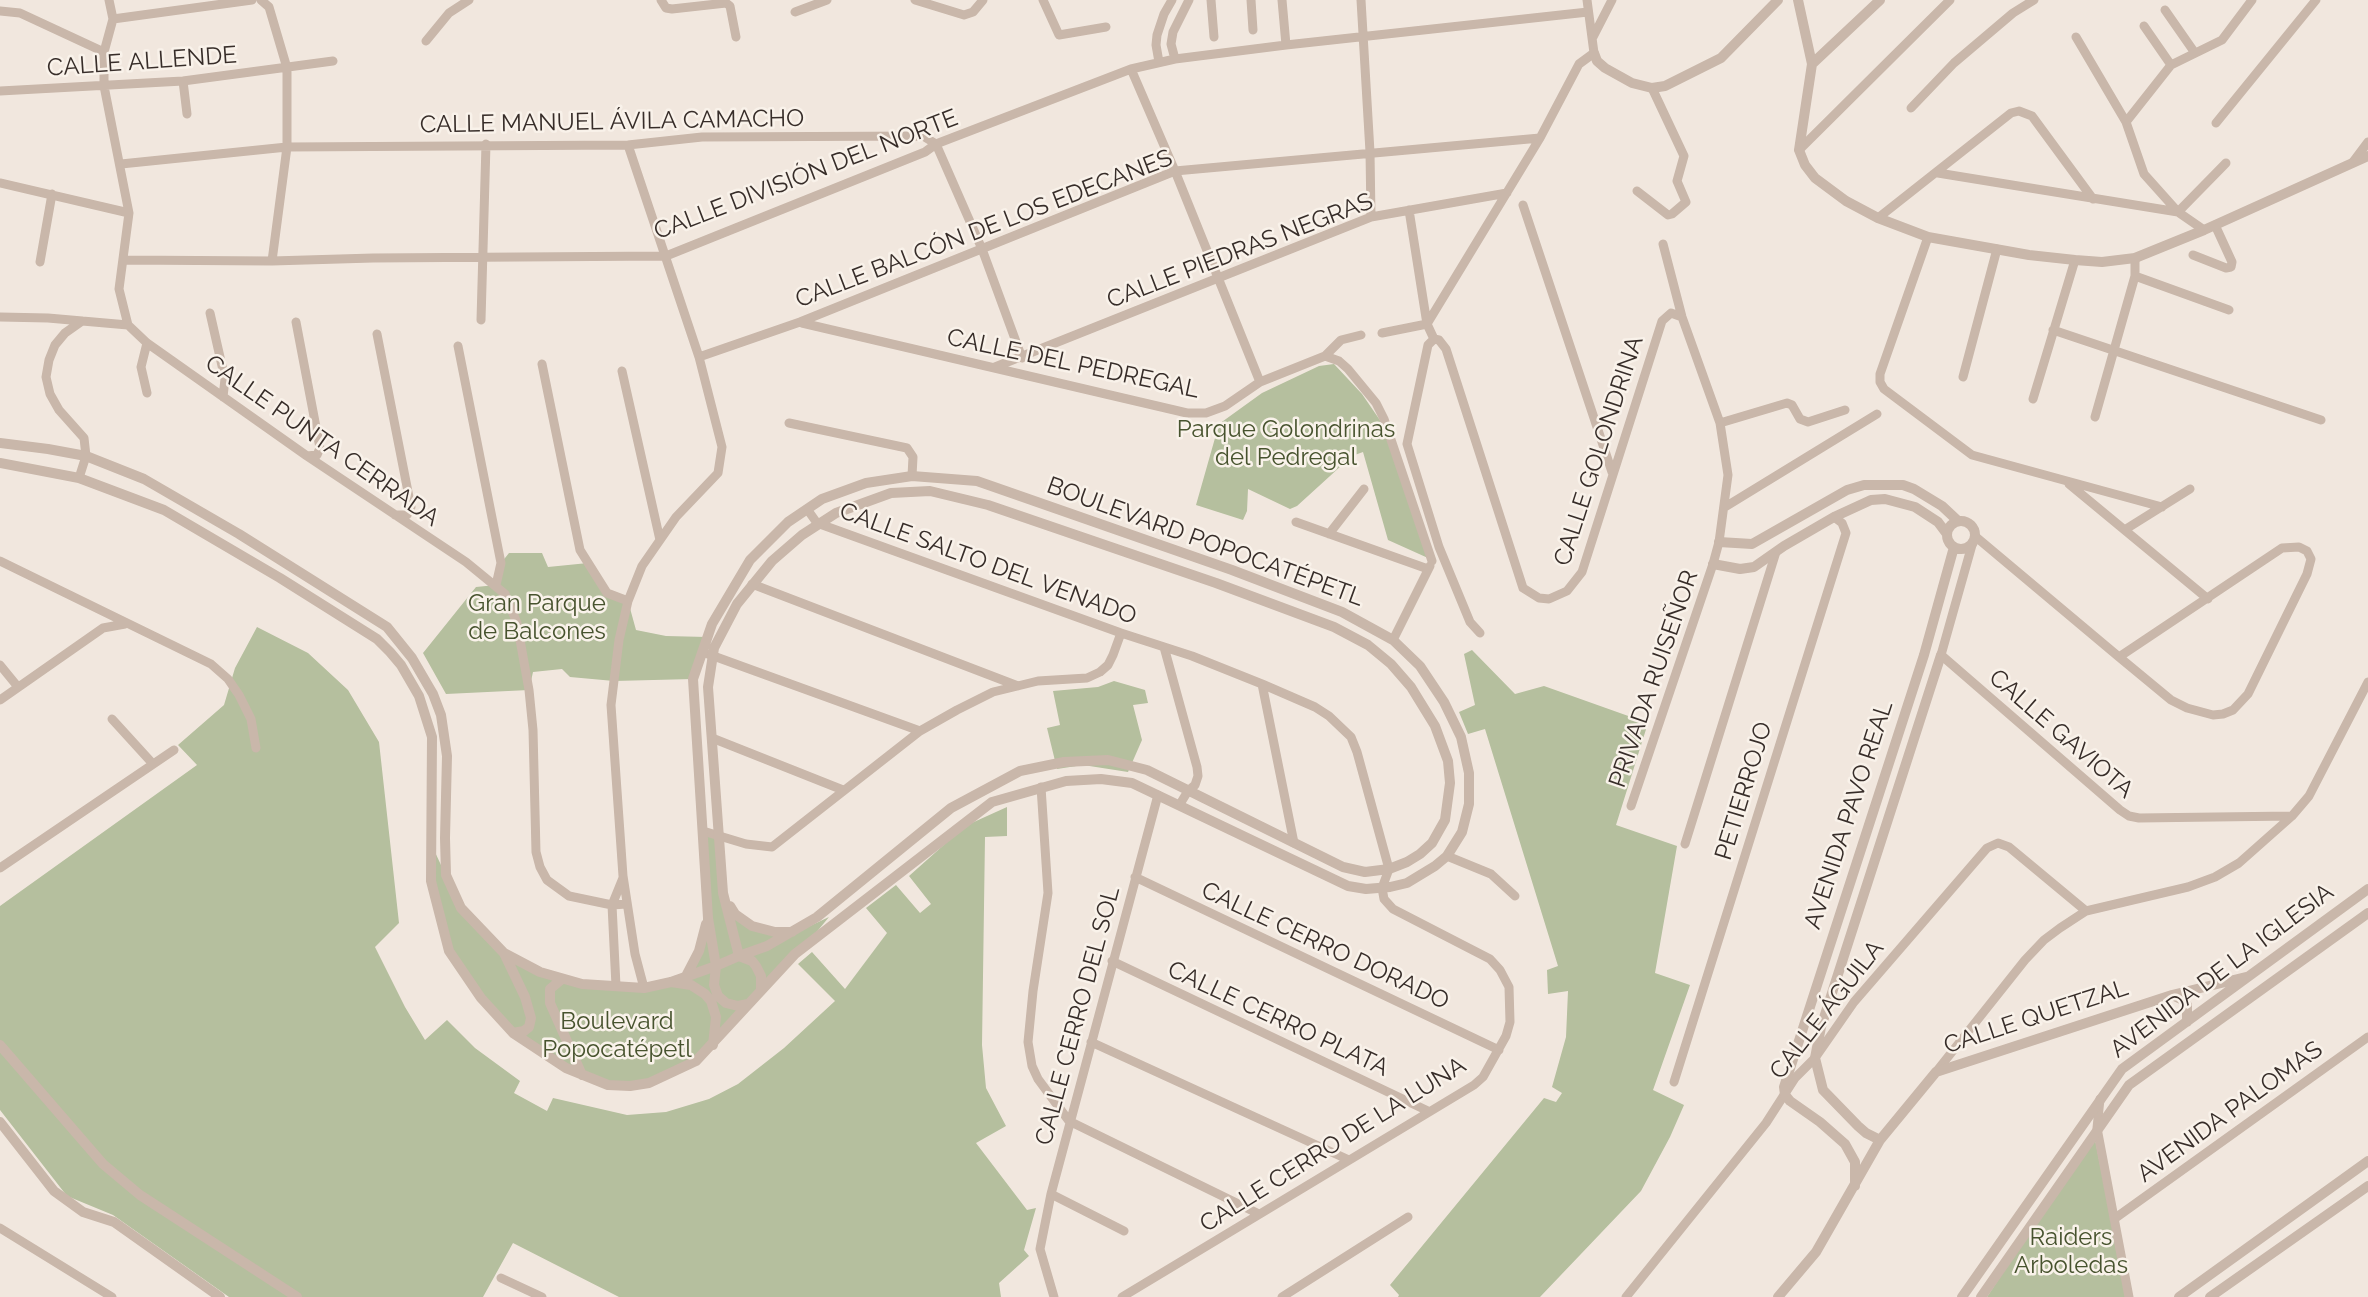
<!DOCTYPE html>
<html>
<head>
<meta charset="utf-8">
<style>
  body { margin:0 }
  canvas { display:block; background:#f1e7de }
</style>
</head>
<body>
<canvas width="2368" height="1297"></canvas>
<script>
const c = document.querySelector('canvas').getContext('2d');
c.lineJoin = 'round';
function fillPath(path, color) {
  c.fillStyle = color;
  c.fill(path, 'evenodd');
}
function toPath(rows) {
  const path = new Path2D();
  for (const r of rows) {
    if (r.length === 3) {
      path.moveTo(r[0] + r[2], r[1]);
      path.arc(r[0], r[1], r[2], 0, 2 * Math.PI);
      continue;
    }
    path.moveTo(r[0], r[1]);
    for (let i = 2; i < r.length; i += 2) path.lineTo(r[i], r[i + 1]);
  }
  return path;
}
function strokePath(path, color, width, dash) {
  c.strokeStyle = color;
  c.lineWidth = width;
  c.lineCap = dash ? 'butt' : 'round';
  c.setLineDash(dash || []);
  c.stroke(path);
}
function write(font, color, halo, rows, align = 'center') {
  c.font = font + ' Raleway,sans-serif';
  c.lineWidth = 5;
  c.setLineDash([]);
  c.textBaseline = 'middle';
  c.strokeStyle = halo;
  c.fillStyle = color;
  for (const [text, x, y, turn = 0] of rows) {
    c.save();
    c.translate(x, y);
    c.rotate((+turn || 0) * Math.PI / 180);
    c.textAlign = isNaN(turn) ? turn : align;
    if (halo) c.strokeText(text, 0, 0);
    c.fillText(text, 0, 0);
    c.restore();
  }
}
fillPath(toPath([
  [1334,364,1362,394,1386,429,1428,558,1388,540,1363,452,1352,456,1297,506,1290,509,1248,489,1247,511,1243,520,1196,505,1219,424,1262,393,1319,366],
  [509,553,542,553,548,567,588,563,607,593,628,601,636,630,666,636,707,637,693,679,614,681,570,677,562,669,533,672,529,690,446,694,423,653,476,587,496,585,501,563],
  [257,627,308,653,348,690,379,742,399,923,375,947,405,1007,425,1040,447,1020,475,1048,520,1081,514,1093,547,1111,553,1098,627,1115,666,1112,709,1099,738,1084,784,1048,835,1001,798,964,812,952,845,989,887,933,866,908,896,885,920,913,931,904,909,876,965,826,1007,807,1007,836,985,837,982,1045,986,1088,1006,1126,976,1143,1027,1210,1036,1208,1024,1250,1029,1256,999,1283,1001,1297,619,1297,513,1243,483,1297,229,1297,113,1215,67,1196,0,1110,0,906,197,765,178,745,224,705,235,668],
  [1472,650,1515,694,1544,686,1648,723,1616,825,1677,846,1655,973,1690,985,1653,1090,1684,1105,1670,1137,1641,1191,1540,1297,1398,1297,1399,1295,1390,1285,1544,1098,1556,1102,1562,1093,1552,1087,1566,1037,1568,991,1548,994,1547,970,1558,966,1485,729,1468,734,1459,712,1475,705,1464,654],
  [1114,681,1145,690,1148,703,1133,705,1142,740,1128,772,1083,765,1057,769,1047,728,1060,725,1053,691,1098,687],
  [704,833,718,839,722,893,748,928,795,933,829,917,805,946,696,1060,650,1083,608,1085,566,1067,513,1033,449,951,431,881,434,850,461,908,504,953,582,987,651,987,687,977,703,943],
  [2094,1134,2126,1297,1987,1297]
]), '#b5bf9e');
strokePath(toPath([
  [109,0,113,19,104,52,104,86,129,213,119,289,128,325,147,343,307,456,466,562,505,594,517,623,529,690,533,730,536,852,540,867,547,880,569,896,612,905,626,904],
  [261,0,269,7,287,68,287,147,272,261],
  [661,0,666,8,672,9,726,3,730,6,736,37],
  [915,0,964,15,973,12,983,0],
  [1043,0,1059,35,1106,27],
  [1211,0,1214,37],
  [1251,0,1253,30],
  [1282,0,1286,45],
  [1361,0,1370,152,1371,217],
  [2165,10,2195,53],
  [0,11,20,13,104,52],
  [795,12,827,0],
  [113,19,252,0],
  [2144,26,2171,65],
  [1593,37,1612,0],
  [2076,37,2126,122,2144,174,2178,212,2204,230],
  [426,41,449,13,469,0],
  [1175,59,1171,44,1173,32,1189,0],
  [1159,62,1156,45,1157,35,1164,14,1172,0],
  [1131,69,1175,171,1260,382],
  [183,81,187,114],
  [0,91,183,81,333,61],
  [1911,108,1954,63,2013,13,2034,0],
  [2126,122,2171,65,2222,40,2252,0],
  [2216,123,2316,0],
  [628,145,699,357,722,447,718,473,676,517,642,566,628,601,619,640,611,705,623,876,635,954,644,988],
  [1799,150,1950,0],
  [2353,162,2368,142],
  [121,164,287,147,628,145,702,137,923,136,936,144,982,249,1022,358],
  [1938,173,2178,212,2226,163],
  [0,183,129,213],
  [1637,191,1668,215,1672,214,1686,202,1677,181,1684,156,1652,88],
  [1523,205,1612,472],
  [1409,210,1427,324,1434,339,1439,340,1446,349,1523,588,1539,598,1549,599,1567,591,1582,572,1662,321,1671,313,1682,317],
  [1878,218,2011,113,2019,111,2032,116,2093,199],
  [1928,237,1880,374,1880,382,1884,389,1972,455,2162,507],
  [2193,255,2226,268,2231,267,2232,262,2215,225],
  [123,260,272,261,373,258,666,256,925,152,936,144,1131,69,1175,59,1286,45,1588,12],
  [40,262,52,194],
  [2135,276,2229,310],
  [210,313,225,379,223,397],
  [0,317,48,318,128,325],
  [481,320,486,144],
  [296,322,320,448,317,455,307,456],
  [802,323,1187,413,1206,413,1225,406,1260,382,1325,356,1341,340,1361,335],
  [2053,330,2321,420],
  [1382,333,1427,324,1540,138,1579,64,1594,53,1587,0],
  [377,334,411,507,407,515,395,515],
  [1434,339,1428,345,1407,444,1439,547,1470,622,1480,633],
  [147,343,141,367,147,393],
  [458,346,501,563,496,585],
  [1325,356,1339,361,1348,369,1376,403,1384,419,1432,561],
  [699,357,800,322,1175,171,1540,138],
  [542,364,580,550,607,593,628,601],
  [995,367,1371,217,1507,193],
  [622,371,660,540],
  [1963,377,1997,249],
  [2033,399,2075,260],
  [2095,417,2135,276,2135,258],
  [789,423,907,448,913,457,912,476],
  [1720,423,1787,403,1792,405,1800,419,1808,422,1845,410],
  [79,478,86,456,84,438,59,410,50,394,46,377,49,360,55,345,65,333,82,321],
  [2069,484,2208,599],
  [1725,507,1877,414],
  [807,509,817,523,1121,633,1192,656,1262,684,1315,707,1329,716,1351,737,1357,752,1389,869,1382,888,1384,899,1393,909,1490,959,1500,970,1509,987,1510,1022,1506,1036,1483,1077,1474,1085,1122,1297],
  [1296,522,1428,569],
  [2126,529,2190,489],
  [1329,534,1364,489],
  [1976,537,2119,657,2171,700,2187,708,2213,715,2223,714,2233,710,2248,694,2307,574,2311,559,2307,551,2299,547,2282,548,2119,657],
  [1972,545,1941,655,2120,810,2129,816,2139,818,2292,816],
  [0,561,211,664,228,679,239,695,251,719,256,748],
  [752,584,1018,686],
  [1393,640,1430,566],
  [1164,647,1197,767,1198,776,1195,785,1188,791,1180,804],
  [708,654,920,731],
  [0,665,18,687],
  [1262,684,1294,843],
  [0,700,103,628,125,624],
  [112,719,153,764],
  [712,738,843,790],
  [1041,787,1048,893,1033,991,1028,1042,1032,1066,1038,1079,1069,1121,1259,1214],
  [1631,806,1713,564,1719,542,1728,475,1720,423,1682,317,1663,244],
  [703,831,746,844,772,847,920,731,957,710,993,692,1038,681,1087,678,1100,672,1108,665,1113,655,1121,633],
  [1685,844,1776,552],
  [1447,856,1491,874,1515,896],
  [0,868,174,750],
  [1135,877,1499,1050],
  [1112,961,1428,1111],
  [616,986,612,905,623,878],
  [1091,1042,1349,1160],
  [1936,1072,2025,960,2044,940,2060,928,2086,911,2188,887,2215,877,2239,863,2292,816,2309,796,2368,682],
  [1674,1082,1846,533,1842,523,1834,517],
  [2100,1099,2097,1128,2129,1297],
  [1051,1194,1124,1231],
  [2114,1219,2368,1037],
  [0,1228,112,1297],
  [501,1278,542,1297],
  [1054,1297,1040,1249,1051,1194,1158,795],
  [1282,1297,1408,1217],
  [1626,1297,1766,1123,1795,1078,1815,1058,1854,1002,1987,848,1998,843,2009,847,2086,911]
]), '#c9b7aa', 9);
strokePath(toPath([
  [1798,0,1812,64,1799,150,1805,165,1815,178,1846,201,1878,218,1928,237,2029,255,2075,260,2102,262,2135,258,2204,230,2368,156],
  [1594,53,1597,61,1605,68,1632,83,1652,88,1665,86,1721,58,1778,0],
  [1812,64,1880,0],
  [0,443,48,449,86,456,144,479,239,534,387,627,412,658,433,694,441,715,447,756,445,838,446,875,461,908,504,953,540,972,582,984,644,988,671,982,716,966,739,956,767,946,817,917,951,808,1020,771,1064,762,1108,760,1147,770,1343,867,1365,872,1389,869,1407,862,1420,854,1432,843,1445,820,1450,783,1448,761,1435,726,1411,687,1391,664,1368,645,1334,627,1216,583,988,505,930,491,891,493,836,513,802,535,772,561,737,604,714,648,708,687,723,893,739,956,752,961,756,966,761,976,761,991],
  [0,463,79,478,164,510,280,578,377,639,390,652,401,665,419,696,432,737,431,881,449,951,481,998,513,1033,566,1068,608,1085,630,1086,649,1083,696,1061,795,954,992,802,1066,781,1101,779,1132,783,1348,886,1366,889,1390,887,1407,883,1435,866,1447,856,1462,832,1469,804,1469,773,1461,737,1444,702,1420,666,1393,640,1342,612,1232,570,977,481,912,476,866,483,822,499,788,522,750,560,712,624,693,679,708,918,716,966,714,985,718,996,726,1003,738,1006,748,1004],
  [1961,535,14],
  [1719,542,1752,544,1847,490,1864,485,1903,485,1914,489,1942,506,1958,521],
  [1713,564,1740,569,1754,567,1784,546,1834,517,1871,500,1885,499,1915,507,1938,522,1947,534],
  [730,906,735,914,752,926,775,932,792,932],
  [504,953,525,997,531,1018,529,1027,524,1031,513,1033],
  [686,976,699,951,706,924],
  [562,979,550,989,550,1003,582,1075],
  [671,982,691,985,705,994,711,1001,716,1017,713,1045],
  [2172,995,2183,1000,2187,1005,2187,1022],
  [0,1045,103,1164,140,1195,297,1297],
  [0,1122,54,1191,83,1212,114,1222,220,1297],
  [1880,1140,1866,1133,1858,1126,1823,1090,1815,1058,1821,1027,1941,655],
  [1855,1186,1855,1162,1845,1144,1820,1122,1790,1101,1785,1095,1784,1087,1924,655,1954,547],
  [1778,1297,1816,1252,1880,1140,1936,1072,2172,995,2246,977],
  [1962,1297,2122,1069,2368,889],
  [1981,1297,2129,1085,2368,913],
  [2179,1297,2368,1161],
  [2210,1297,2368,1186]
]), '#c9b7aa', 10);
write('24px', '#372d29', '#f9f2ea', [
  ["CALLE ALLENDE",142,62,-4],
  ["CALLE MANUEL ÁVILA CAMACHO",612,122,-1],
  ["CALLE DIVISIÓN DEL NORTE",806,175,-21],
  ["CALLE BALCÓN DE LOS EDECANES",984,229,-21],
  ["CALLE PIEDRAS NEGRAS",1240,251,-21],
  ["CALLE DEL PEDREGAL",1073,364,12],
  ["CALLE PUNTA CERRADA",322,441,35],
  ["CALLE GOLONDRINA",1599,451,-72],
  ["BOULEVARD POPOCATÉPETL",1205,542,20],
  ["CALLE SALTO DEL VENADO",988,564,20],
  ["PRIVADA RUISEÑOR",1654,679,-71],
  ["CALLE GAVIOTA",2061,734,41],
  ["PETIERROJO",1744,791,-73],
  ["AVENIDA PAVO REAL",1849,815,-72],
  ["CALLE CERRO DORADO",1325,946,25],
  ["AVENIDA DE LA IGLESIA",2222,971,-37],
  ["CALLE ÁGUILA",1827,1010,-52],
  ["CALLE CERRO DEL SOL",1078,1016,-75],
  ["CALLE QUETZAL",2036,1017,-18],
  ["CALLE CERRO PLATA",1278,1019,25],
  ["AVENIDA PALOMAS",2230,1112,-36],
  ["CALLE CERRO DE LA LUNA",1333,1145,-32]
]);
write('24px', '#47532e', '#f9f2ea', [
  ["Parque Golondrinas",1286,430],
  ["del Pedregal",1286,458],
  ["Gran Parque",537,604],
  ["de Balcones",537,632],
  ["Boulevard",617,1022],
  ["Popocatépetl",617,1050],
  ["Raiders",2071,1238],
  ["Arboledas",2071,1266]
]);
</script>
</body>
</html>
